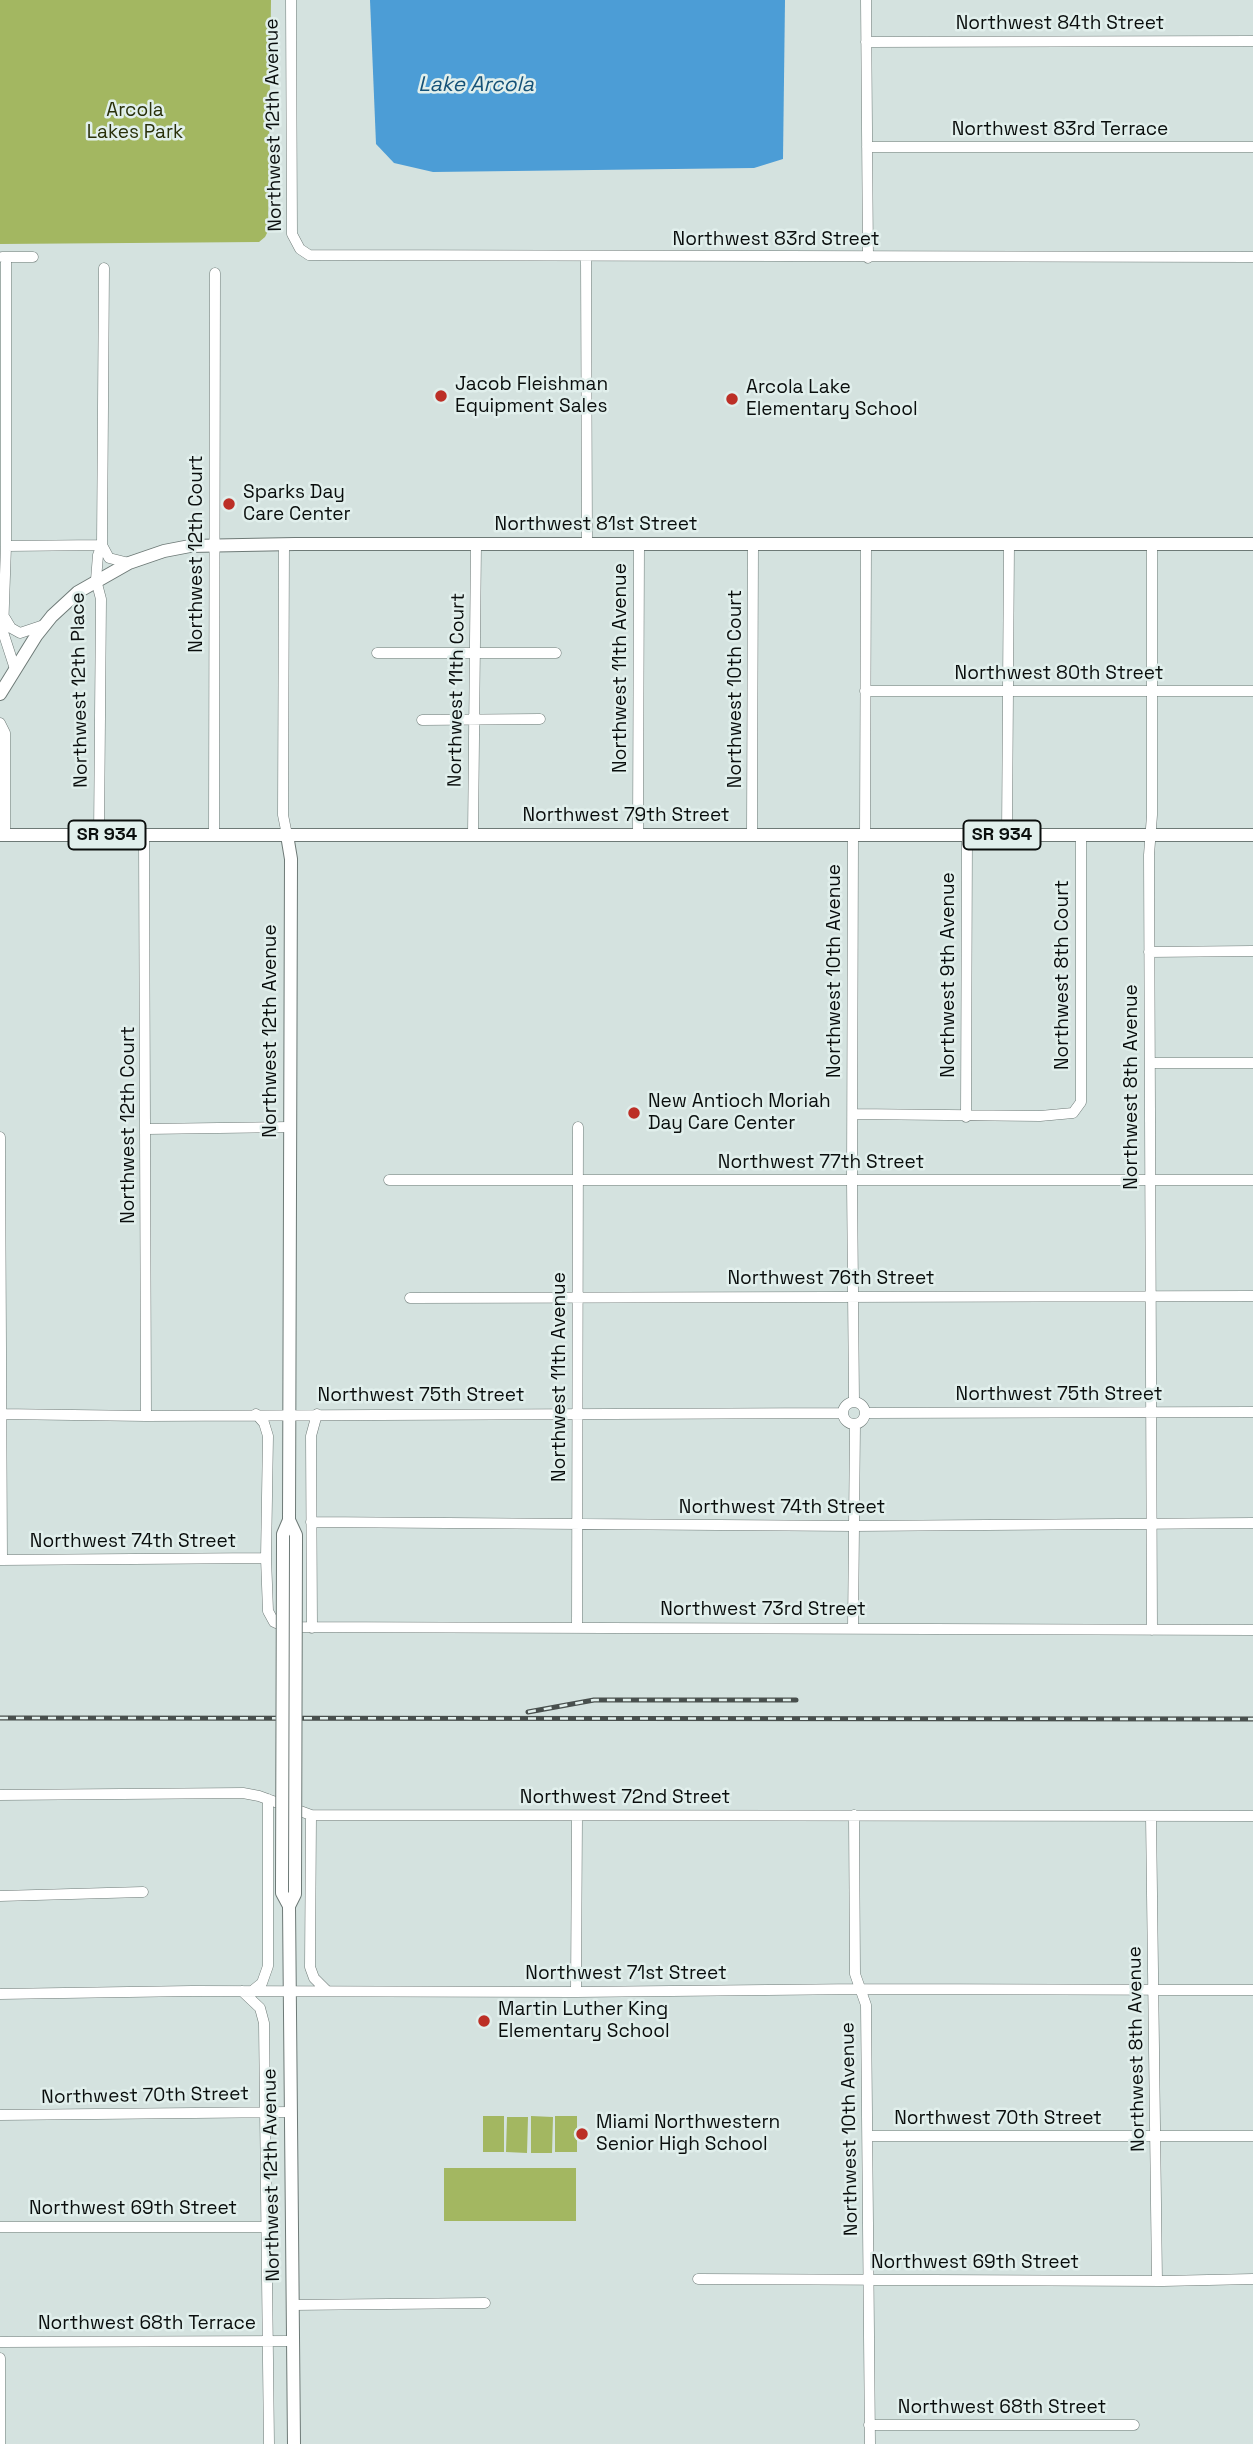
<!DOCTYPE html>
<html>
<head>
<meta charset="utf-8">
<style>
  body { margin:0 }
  canvas { display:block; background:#d4e2df }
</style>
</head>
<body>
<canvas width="1253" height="2444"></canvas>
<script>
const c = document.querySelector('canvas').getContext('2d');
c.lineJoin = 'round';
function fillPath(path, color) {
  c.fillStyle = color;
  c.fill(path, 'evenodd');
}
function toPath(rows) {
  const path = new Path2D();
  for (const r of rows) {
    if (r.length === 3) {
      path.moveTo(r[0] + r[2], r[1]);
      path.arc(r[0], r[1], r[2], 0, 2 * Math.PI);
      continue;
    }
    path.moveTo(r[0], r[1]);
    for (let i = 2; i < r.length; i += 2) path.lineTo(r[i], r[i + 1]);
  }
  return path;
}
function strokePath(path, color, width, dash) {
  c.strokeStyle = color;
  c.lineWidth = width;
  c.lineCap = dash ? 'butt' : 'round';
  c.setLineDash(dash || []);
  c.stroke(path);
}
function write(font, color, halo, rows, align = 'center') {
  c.font = font + ' "Space Grotesk",sans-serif';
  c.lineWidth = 5;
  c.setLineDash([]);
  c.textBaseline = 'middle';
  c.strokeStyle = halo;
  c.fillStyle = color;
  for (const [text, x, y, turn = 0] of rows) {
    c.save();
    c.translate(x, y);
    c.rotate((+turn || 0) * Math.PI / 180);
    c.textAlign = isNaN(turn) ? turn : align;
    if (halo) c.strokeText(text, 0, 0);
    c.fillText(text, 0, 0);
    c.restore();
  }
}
fillPath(toPath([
  [0,0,271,0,268,231,265,237,259,242,0,244],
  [483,2116,504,2116,504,2152,483,2152],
  [531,2116,553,2117,552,2153,531,2153],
  [555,2116,577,2116,577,2152,555,2152],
  [507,2117,528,2117,527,2153,506,2152],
  [444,2168,576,2168,576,2221,444,2221]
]), '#a3b761');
fillPath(toPath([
  [370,0,785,0,783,159,754,168,433,172,394,163,376,144]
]), '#4c9dd6');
const minor = toPath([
  [291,0,292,234,300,249,309,255,1253,257],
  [866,0,868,258],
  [866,42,1253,41],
  [867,147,1253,147],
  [2,257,33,257],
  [6,257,6,546,3,632,15,669],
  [586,257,587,544],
  [284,544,283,815,287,835],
  [102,545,109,558,129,563],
  [6,546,102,545],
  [5,618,11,628,20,633,44,625],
  [377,653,556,653],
  [865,691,1253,691],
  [422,720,540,719],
  [0,723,5,733,5,835],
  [853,834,852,1181,854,1401],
  [99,835,101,599,96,580,98,555,102,545,104,268],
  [144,835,146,1416],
  [214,835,215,273],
  [473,835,476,544],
  [638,835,639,544],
  [752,835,753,544],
  [865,835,866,544],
  [1007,835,1009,544],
  [1149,952,1253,951],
  [1150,1063,1253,1063],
  [853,1114,1040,1116,1073,1113,1081,1102,1081,835],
  [966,1117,967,835],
  [147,1129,290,1127],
  [0,1137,2,1560],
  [389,1180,1253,1180],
  [410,1298,1253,1296],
  [854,1413,11],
  [866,1413,1253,1412],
  [0,1414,146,1416,843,1413],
  [256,1414,264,1423,268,1436,266,1558,268,1611,274,1622,285,1627,1253,1630],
  [311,1522,854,1526,1253,1523],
  [0,1560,266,1558],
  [312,1628,311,1436,317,1414],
  [577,1628,578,1127],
  [853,1628,855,1424],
  [1152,1630,1149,855,1152,815,1152,544],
  [0,1795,243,1793,259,1796,311,1815,1253,1816],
  [311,1815,310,1967,314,1978,327,1991],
  [854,1815,855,1974,866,2005,870,2444],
  [1151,1816,1157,2281],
  [0,1896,143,1892],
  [242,1991,260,2008,264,2023,269,2444],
  [252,1991,262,1983,268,1966,268,1799],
  [576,1992,577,1816],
  [0,1994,192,1991,576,1992,862,1989,1253,1990],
  [0,2115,290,2112],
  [868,2136,1253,2136],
  [0,2227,267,2227],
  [698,2279,1163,2281,1253,2279],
  [292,2305,485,2303],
  [0,2342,293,2341],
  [0,2358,0,2444],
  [869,2425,1134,2425]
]);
const major = toPath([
  [0,694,36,636,52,616,78,592,129,563,164,551,190,546,295,544,1253,544],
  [0,835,1253,835],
  [289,1520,296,1535,296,1544],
  [283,1544,283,1534,289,1520,291,859,287,835],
  [282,1883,282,1893,289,1906,294,2444],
  [289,1906,295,1894,295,1883]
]);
strokePath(minor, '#6e7a77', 11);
strokePath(major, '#6e7a77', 14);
strokePath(minor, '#fff', 10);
strokePath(major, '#fff', 12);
const rail = toPath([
  [528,1712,594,1700,796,1700],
  [0,1718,1253,1719]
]);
strokePath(rail, '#484f4d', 5);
strokePath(rail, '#e1efec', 2.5, [8]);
const majorBridge = toPath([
  [282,1883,283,1544],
  [295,1883,296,1544]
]);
strokePath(majorBridge, '#6e7a77', 14, []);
strokePath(majorBridge, '#fff', 12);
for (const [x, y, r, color] of [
  [441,396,7,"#bc2f26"],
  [732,399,7,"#bc2f26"],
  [229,504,7,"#bc2f26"],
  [634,1113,7,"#bc2f26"],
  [484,2021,7,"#bc2f26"],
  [582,2134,7,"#bc2f26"]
]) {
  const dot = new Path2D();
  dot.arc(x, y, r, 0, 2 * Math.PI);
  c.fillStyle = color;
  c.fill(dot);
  strokePath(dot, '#e1efec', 2.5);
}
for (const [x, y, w] of [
  [107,835,77],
  [1002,835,77]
]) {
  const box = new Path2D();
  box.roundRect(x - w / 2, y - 14.5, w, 29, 5);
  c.fillStyle = '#e1efec';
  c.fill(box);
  strokePath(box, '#0a0e0d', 2);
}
write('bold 18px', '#0a0e0d', null, [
  ["SR 934",107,835],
  ["SR 934",1002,835]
]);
write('19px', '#0a0e0d', '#e1efec', [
  ["Northwest 84th Street",1060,24],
  ["Northwest 12th Avenue",274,125,-91],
  ["Northwest 83rd Terrace",1060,130],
  ["Northwest 83rd Street",776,240],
  ["Northwest 81st Street",596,525],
  ["Northwest 12th Court",197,554,-90],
  ["Northwest 11th Avenue",621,668,-90],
  ["Northwest 80th Street",1059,674],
  ["Northwest 10th Court",736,689,-90],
  ["Northwest 12th Place",80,690,-91],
  ["Northwest 11th Court",457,690,-89],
  ["Northwest 79th Street",626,816],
  ["Northwest 10th Avenue",835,971,-90],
  ["Northwest 9th Avenue",949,975,-90],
  ["Northwest 8th Court",1063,975,-90],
  ["Northwest 12th Avenue",271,1031,-90],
  ["Northwest 8th Avenue",1132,1087,-90],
  ["Northwest 12th Court",129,1125,-90],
  ["Northwest 77th Street",821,1163],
  ["Northwest 76th Street",831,1279],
  ["Northwest 11th Avenue",560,1377,-90],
  ["Northwest 75th Street",1059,1395],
  ["Northwest 75th Street",421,1396],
  ["Northwest 74th Street",782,1508],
  ["Northwest 74th Street",133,1542],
  ["Northwest 73rd Street",763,1610],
  ["Northwest 72nd Street",625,1798],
  ["Northwest 71st Street",626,1974],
  ["Northwest 8th Avenue",1137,2049,-91],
  ["Northwest 70th Street",145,2096,-1],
  ["Northwest 70th Street",998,2119],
  ["Northwest 10th Avenue",850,2129,-91],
  ["Northwest 12th Avenue",272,2175,-91],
  ["Northwest 69th Street",133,2209],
  ["Northwest 69th Street",975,2263],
  ["Northwest 68th Terrace",147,2324],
  ["Northwest 68th Street",1002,2408]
]);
write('19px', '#29300a', '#e1efec', [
  ["Arcola",135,111],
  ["Lakes Park",135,133]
]);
write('19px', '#0a0e0d', '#e1efec', [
  ["Jacob Fleishman",455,385],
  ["Equipment Sales",455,407],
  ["Arcola Lake",746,388],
  ["Elementary School",746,410],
  ["Sparks Day",243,493],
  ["Care Center",243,515],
  ["New Antioch Moriah",648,1102],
  ["Day Care Center",648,1124],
  ["Martin Luther King",498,2010],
  ["Elementary School",498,2032],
  ["Miami Northwestern",596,2123],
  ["Senior High School",596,2145]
], 'left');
write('italic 21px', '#155278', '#e1efec', [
  ["Lake Arcola",476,85]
]);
</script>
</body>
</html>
